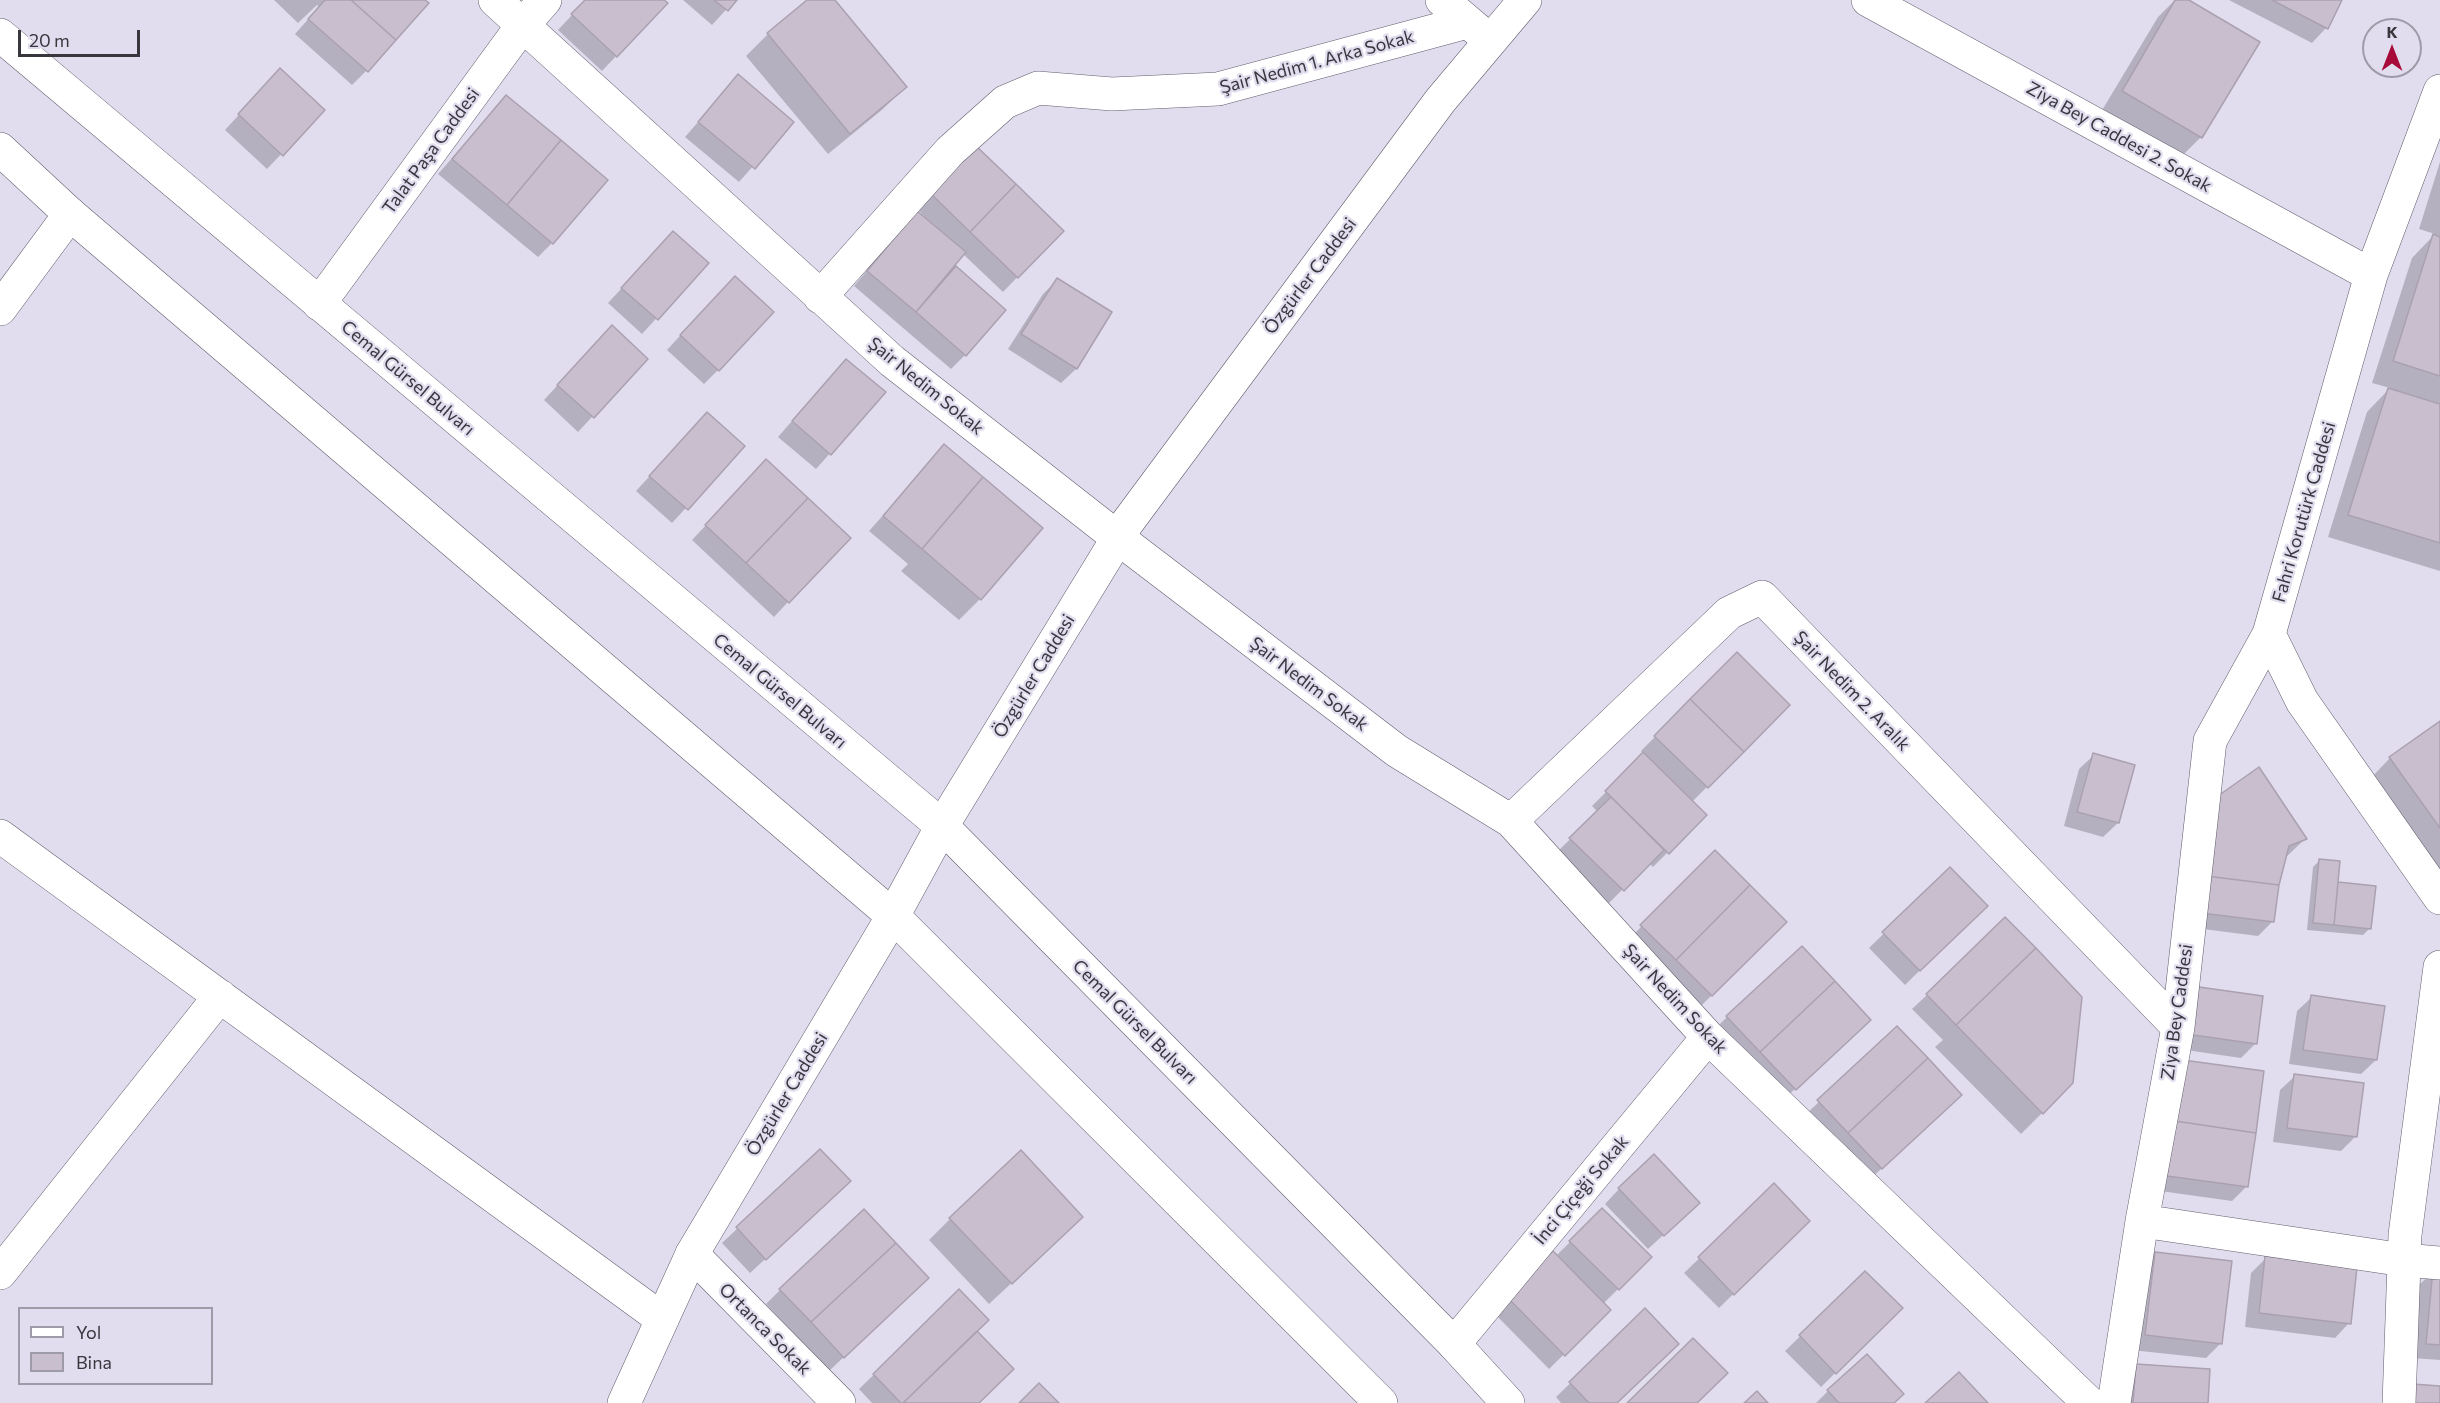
<!DOCTYPE html>
<html>
<head>
<meta charset="utf-8">
<style>
  body { margin:0 }
  #map { position:relative; width:2440px; height:1403px; overflow:hidden; background:#e1ddef; font-family:Commissioner,sans-serif }
  canvas { display:block }
  .legend { position:absolute; left:18px; top:1307px; width:195px; height:78px; box-sizing:border-box; background:#e1ddef; border:2px solid #9e9ba8; margin:0; padding:8px 10px; list-style:none; font-size:18px; color:#39373e }
  .legend li { display:flex; align-items:center; gap:12px; height:30px }
  .legend b { width:30px; border:2px solid #9e9ba8 }
  .north { position:absolute; left:2362px; top:18px; width:60px; height:60px; box-sizing:border-box; background:#e1ddef; border:2px solid #9e9ba8; border-radius:50%; rotate:0deg; font-size:16px; font-weight:700; line-height:24px; text-align:center; color:#39373e }
  .north::after { content:''; display:block; margin:auto; width:21px; height:27px; background:#a60b39; clip-path:polygon(50% 0,100% 100%,50% 72%,0 100%) }
  .scale { position:absolute; left:18px; top:30px; width:122px; height:27px; box-sizing:border-box; border:3px solid #39373e; border-top:0; padding-left:8px; font-size:18px; line-height:21px; white-space:nowrap; color:#39373e; -webkit-text-stroke:4px #e1ddef; paint-order:stroke }
</style>
</head>
<body>
<div id="map">
<canvas width="2440" height="1403"></canvas>
<ul class="legend">
<li><b style="height:8px;background:#fff"></b>Yol</li>
<li><b style="height:16px;background:#c9bece"></b>Bina</li>
</ul>
<div class="north">K</div>
<div class="scale">20 m</div>
</div>
<script>
const c = document.querySelector('canvas').getContext('2d');
c.lineJoin = 'round';
function fillPath(path, color) {
  c.fillStyle = color;
  c.fill(path, 'evenodd');
}
function toPath(rows) {
  const path = new Path2D();
  for (const r of rows) {
    path.moveTo(r[0], r[1]);
    for (let i = 2; i < r.length; i += 2) path.lineTo(r[i], r[i + 1]);
  }
  return path;
}
function strokePath(path, color, width, dash) {
  c.strokeStyle = color;
  c.lineWidth = width;
  c.lineCap = dash ? 'butt' : 'round';
  c.setLineDash(dash || []);
  c.stroke(path);
}
function write(font, color, halo, rows, align = 'center') {
  c.font = font + ' Commissioner,sans-serif';
  c.lineWidth = 4.5;
  c.setLineDash([]);
  c.textBaseline = 'middle';
  c.strokeStyle = halo;
  c.fillStyle = color;
  for (const [text, x, y, turn = 0] of rows) {
    c.save();
    c.translate(x, y);
    c.rotate((+turn || 0) * Math.PI / 180);
    c.textAlign = isNaN(turn) ? turn : align;
    if (halo) c.strokeText(text, 0, 0);
    c.fillText(text, 0, 0);
    c.restore();
  }
}
fillPath(toPath([
  [274,0,423,0,366,71,352,85,295,34,319,7,317,5,298,23],
  [586,0,662,0,666,3,602,71,558,30],
  [683,0,735,0,712,25],
  [809,0,833,0,905,87,883,109,828,154,746,56,768,34],
  [2175,0,2186,0,2201,137,2180,158,2101,112,2158,17],
  [2229,0,2341,0,2326,28,2312,43],
  [738,76,792,122,739,182,685,137],
  [266,85,323,110,267,169,225,130],
  [506,97,552,243,538,257,438,174],
  [975,147,1062,231,1003,292,963,254,947,274,956,268,965,355,951,369,854,286,903,228,924,216,915,207],
  [2440,162,2440,571,2328,537,2367,412,2390,388,2372,383,2412,258,2435,234,2419,229],
  [659,248,707,263,642,334,608,303],
  [1057,280,1110,313,1076,369,1061,383,1008,349,1043,294],
  [720,292,718,370,704,384,667,350],
  [598,341,646,359,578,432,544,400],
  [832,375,884,393,816,469,778,437],
  [693,429,743,446,672,523,636,491],
  [945,446,980,599,959,620,901,571,908,564,869,531],
  [752,476,788,602,774,617,692,540],
  [1737,654,1788,705,1692,802,1705,815,1653,867,1649,863,1608,904,1556,853,1598,812,1592,806,1644,754,1641,751],
  [2440,723,2440,879,2369,780,2390,758],
  [2094,755,2118,823,2103,837,2064,826,2079,769],
  [2259,769,2305,839,2283,860,2277,885,2273,921,2258,936,2187,927],
  [1715,853,1785,922,1697,1010,1627,941],
  [2320,860,2370,928,2363,935,2307,930,2313,867],
  [1950,869,1985,906,1905,985,1869,948],
  [1927,995,2042,1113,2021,1134,1935,1047,1943,1040,1912,1009],
  [2312,997,2376,1060,2361,1074,2289,1064,2297,1011],
  [2178,1002,2255,1044,2241,1058,2172,1048],
  [1727,1017,1854,1034,1780,1103,1713,1031],
  [1897,1028,1946,1109,1866,1183,1804,1116],
  [2263,1073,2247,1186,2232,1201,2153,1190],
  [2295,1076,2356,1136,2341,1151,2273,1142,2280,1090],
  [820,1151,834,1196,750,1273,722,1243],
  [1774,1186,1808,1221,1719,1308,1684,1273],
  [1619,1189,1683,1217,1648,1249,1605,1204],
  [1602,1210,1650,1257,1603,1304,1609,1310,1549,1369,1493,1312,1556,1256],
  [950,1219,1060,1238,989,1304,929,1240],
  [2156,1254,2220,1344,2206,1358,2131,1350,2141,1268],
  [2266,1258,2349,1323,2335,1338,2245,1327,2251,1273],
  [2434,1271,2440,1271,2440,1360,2412,1358,2419,1285],
  [1865,1273,1901,1308,1821,1387,1785,1351],
  [780,1290,913,1292,829,1371,766,1304],
  [959,1292,975,1331,977,1403,872,1403,859,1389],
  [1645,1311,1616,1403,1561,1403,1556,1397],
  [2136,1365,2206,1403,2120,1403],
  [1828,1391,1892,1403,1816,1403]
]), '#0003');
const building = toPath([
  [325,0,351,0,396,40,368,72,308,19,325,0],
  [351,0,425,0,429,3,396,40,351,0],
  [585,0,664,0,668,3,617,57,571,14,585,0],
  [714,0,737,0,728,11,714,0],
  [807,0,835,0,907,87,850,134,767,33,807,0],
  [2175,0,2189,0,2260,42,2202,138,2122,91,2175,0],
  [2272,0,2342,0,2328,29,2272,0],
  [280,68,325,110,283,156,238,114,280,68],
  [738,74,794,122,755,169,698,122,738,74],
  [506,95,561,140,507,205,452,159,506,95],
  [561,140,608,180,553,244,507,205,561,140],
  [975,145,1016,184,970,232,929,192,975,145],
  [1016,184,1064,231,1018,278,970,232,1016,184],
  [917,211,966,252,916,312,867,271,917,211],
  [673,231,709,263,658,320,621,288,673,231],
  [2433,234,2440,237,2440,376,2393,361,2433,234],
  [956,266,1006,310,966,356,916,312,956,266],
  [735,276,774,312,719,371,680,335,735,276],
  [1057,278,1112,312,1077,369,1021,334,1057,278],
  [612,325,648,359,594,418,557,385,612,325],
  [846,359,886,392,831,455,792,421,846,359],
  [2388,388,2440,404,2440,543,2348,515,2388,388],
  [707,412,745,446,688,510,649,476,707,412],
  [944,444,983,477,922,549,883,516,944,444],
  [766,459,808,498,746,563,705,525,766,459],
  [983,477,1043,528,981,600,922,549,983,477],
  [808,498,851,538,789,603,746,563,808,498],
  [1737,652,1790,705,1744,752,1690,699,1737,652],
  [1690,699,1744,752,1708,788,1654,736,1690,699],
  [2440,721,2440,828,2389,757,2440,721],
  [1643,752,1707,815,1669,854,1605,791,1643,752],
  [2093,753,2135,765,2119,823,2077,812,2093,753],
  [2259,767,2307,839,2289,846,2279,885,2206,876,2215,798,2259,767],
  [1611,797,1664,850,1624,891,1569,838,1611,797],
  [1715,850,1750,885,1676,960,1640,925,1715,850],
  [2319,859,2340,861,2334,925,2313,923,2319,859],
  [1950,867,1988,906,1920,971,1882,932,1950,867],
  [2206,876,2279,885,2274,922,2201,913,2206,876],
  [2338,882,2376,886,2371,929,2334,925,2338,882],
  [1750,885,1787,922,1712,996,1676,960,1750,885],
  [2005,917,2036,948,1956,1025,1926,994,2005,917],
  [1802,946,1835,981,1760,1052,1726,1016,1802,946],
  [2036,948,2082,997,2073,1083,2043,1114,1956,1025,2036,948],
  [1835,981,1871,1020,1796,1090,1760,1052,1835,981],
  [2192,986,2263,996,2257,1044,2186,1034,2192,986],
  [2311,995,2385,1006,2377,1060,2303,1050,2311,995],
  [1897,1026,1928,1058,1848,1133,1817,1100,1897,1026],
  [1928,1058,1962,1095,1882,1169,1848,1133,1928,1058],
  [2183,1060,2264,1071,2256,1133,2175,1121,2183,1060],
  [2294,1074,2364,1083,2357,1137,2287,1128,2294,1074],
  [2175,1121,2256,1133,2248,1187,2167,1176,2175,1121],
  [820,1149,851,1181,766,1260,736,1227,820,1149],
  [1021,1150,1083,1217,1012,1284,949,1218,1021,1150],
  [1654,1154,1700,1203,1664,1236,1618,1188,1654,1154],
  [1774,1183,1810,1221,1734,1295,1698,1257,1774,1183],
  [1602,1208,1652,1257,1619,1290,1569,1241,1602,1208],
  [864,1209,896,1243,811,1322,779,1289,864,1209],
  [896,1243,929,1278,844,1358,811,1322,896,1243],
  [1553,1251,1611,1310,1565,1356,1506,1296,1553,1251],
  [2155,1252,2232,1261,2222,1344,2145,1335,2155,1252],
  [2265,1256,2357,1267,2351,1324,2259,1313,2265,1256],
  [2433,1269,2440,1270,2440,1345,2426,1344,2433,1269],
  [1865,1271,1903,1308,1836,1374,1799,1335,1865,1271],
  [959,1289,989,1320,903,1403,901,1403,873,1374,959,1289],
  [1645,1308,1679,1344,1617,1403,1589,1403,1569,1382,1645,1308],
  [977,1331,1014,1369,979,1403,903,1403,977,1331],
  [1693,1338,1728,1373,1697,1403,1627,1403,1693,1338],
  [1867,1354,1904,1394,1894,1403,1839,1403,1827,1390,1867,1354],
  [2136,1364,2210,1369,2208,1403,2133,1403,2136,1364],
  [1959,1372,1988,1403,1925,1403,1959,1372],
  [1039,1383,1059,1403,1019,1403,1039,1383],
  [2413,1384,2440,1386,2440,1403,2412,1403,2413,1384],
  [1757,1391,1768,1403,1744,1403,1757,1391]
]);
fillPath(building, '#c9bece');
strokePath(building, '#aaa0af', 1.5);
const street = toPath([
  [495,0,892,361,1118,538,1397,751,1511,821,1708,1037,2089,1403],
  [1442,0,1480,32],
  [1868,0,2371,275],
  [2440,91,2371,275,2269,634,2302,701,2440,898],
  [820,297,950,151,1005,102,1038,88,1112,94,1218,89,1467,22],
  [319,304,522,26,545,0],
  [0,309,70,214],
  [1511,821,1729,613,1762,597,2178,1027],
  [0,836,662,1319],
  [2142,1221,2404,1260,2440,1263],
  [692,1254,839,1403],
  [0,1273,220,996],
  [1454,1344,1708,1037],
  [2114,1403,2142,1221,2178,1027,2210,741,2269,634],
  [2399,1403,2405,1235,2440,967]
]);
const secondary = toPath([
  [0,35,942,826,1454,1344,1508,1403],
  [0,149,70,214,893,916,1381,1403],
  [624,1403,692,1254,893,916,942,826,1127,523,1440,101,1525,0]
]);
strokePath(street, '#615e6d', 34);
strokePath(secondary, '#615e6d', 34);
strokePath(street, '#fff', 33);
strokePath(secondary, '#fff', 33);
write('18px', '#39373e', '#e1ddef', [
  ["Şair Nedim 1. Arka Sokak",1317,62,-15],
  ["Ziya Bey Caddesi 2. Sokak",2119,137,29],
  ["Talat Paşa Caddesi",431,151,-54],
  ["Özgürler Caddesi",1310,276,-53],
  ["Cemal Gürsel Bulvarı",408,378,40],
  ["Şair Nedim Sokak",926,386,39],
  ["Fahri Korutürk Caddesi",2304,512,-74],
  ["Özgürler Caddesi",1034,676,-59],
  ["Şair Nedim Sokak",1309,684,37],
  ["Cemal Gürsel Bulvarı",780,691,40],
  ["Şair Nedim 2. Aralık",1852,691,46],
  ["Şair Nedim Sokak",1675,999,47],
  ["Ziya Bey Caddesi",2177,1012,-82],
  ["Cemal Gürsel Bulvarı",1135,1022,45],
  ["Özgürler Caddesi",787,1094,-59],
  ["İnci Çiçeği Sokak",1581,1190,-50],
  ["Ortanca Sokak",765,1329,45]
]);
</script>
</body>
</html>
